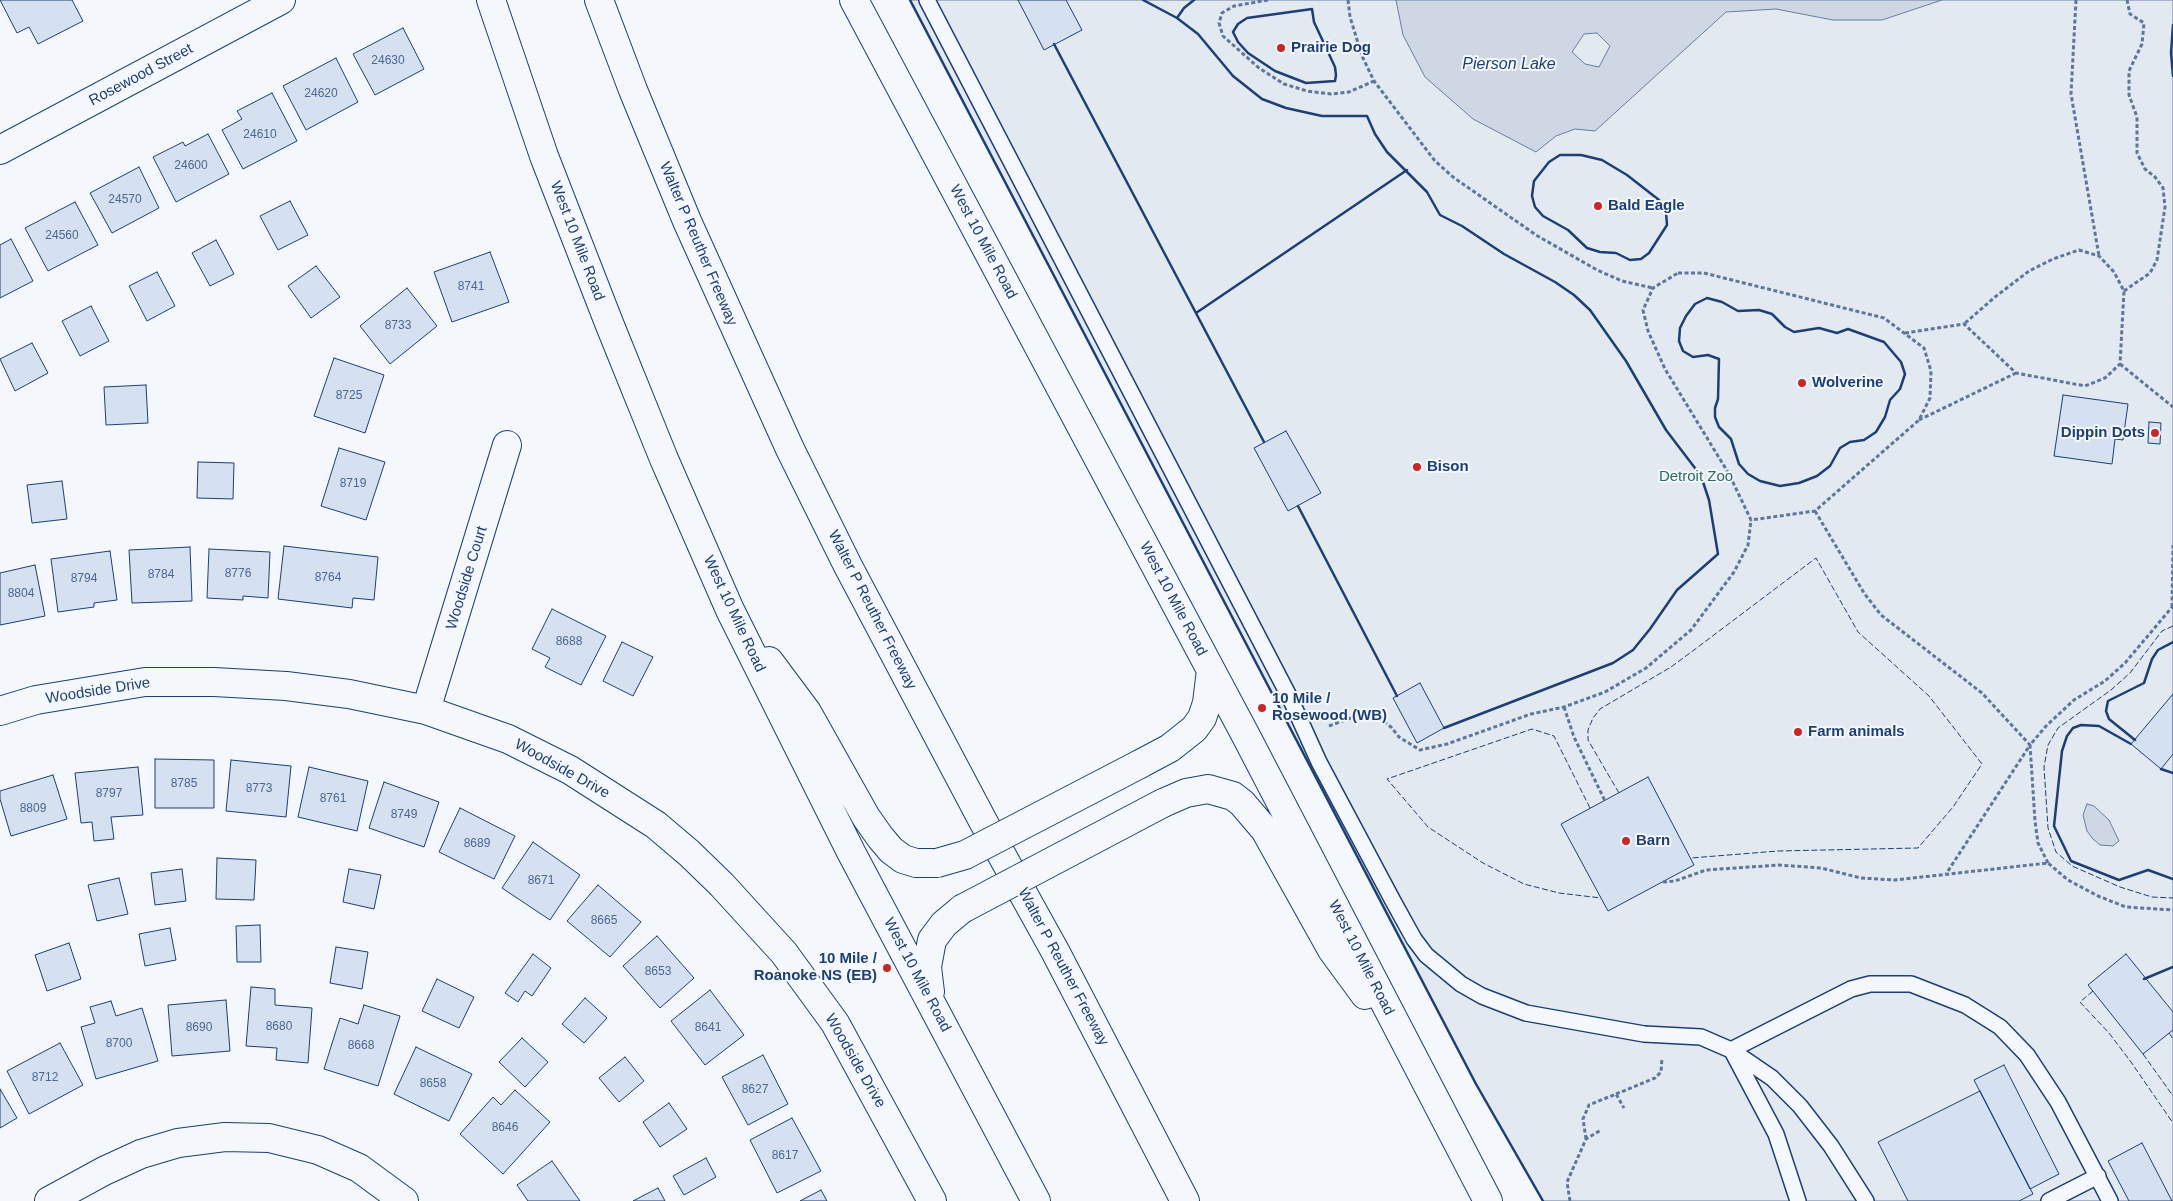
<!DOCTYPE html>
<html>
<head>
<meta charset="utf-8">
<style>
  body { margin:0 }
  canvas { display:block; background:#f4f7fb }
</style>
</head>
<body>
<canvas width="2173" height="1201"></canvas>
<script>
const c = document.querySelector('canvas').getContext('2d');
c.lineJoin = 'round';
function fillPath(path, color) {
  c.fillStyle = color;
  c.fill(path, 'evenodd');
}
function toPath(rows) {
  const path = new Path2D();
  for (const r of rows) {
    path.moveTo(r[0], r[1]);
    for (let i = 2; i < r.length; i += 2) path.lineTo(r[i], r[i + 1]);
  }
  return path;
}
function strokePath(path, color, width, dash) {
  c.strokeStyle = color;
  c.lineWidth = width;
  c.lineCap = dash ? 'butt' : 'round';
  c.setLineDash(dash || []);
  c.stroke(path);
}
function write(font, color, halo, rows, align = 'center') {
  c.font = font + ' Arial,sans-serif';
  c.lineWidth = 4;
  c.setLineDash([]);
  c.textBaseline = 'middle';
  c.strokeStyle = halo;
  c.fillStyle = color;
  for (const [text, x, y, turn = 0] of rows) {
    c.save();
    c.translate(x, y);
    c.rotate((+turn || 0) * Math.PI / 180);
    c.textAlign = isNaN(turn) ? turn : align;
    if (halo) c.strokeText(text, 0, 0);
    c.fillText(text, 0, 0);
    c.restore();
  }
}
const green = toPath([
  [910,0,2173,0,2173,1201,1543,1201,1476,1084,910,0]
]);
fillPath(green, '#e3e9f0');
strokePath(green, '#687fa3', 1);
const water = toPath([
  [1396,0,1942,0,1882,20,1833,20,1776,9,1726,12,1595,131,1575,129,1556,136,1536,152,1473,119,1425,77,1403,35,1396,0],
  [1597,33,1610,46,1599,67,1585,64,1572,52,1584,34,1597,33],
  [2087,804,2094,806,2109,820,2119,841,2113,846,2100,845,2093,839,2087,831,2083,815,2087,804]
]);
fillPath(water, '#cfd7e4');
strokePath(water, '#687fa3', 1);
const building = toPath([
  [0,0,72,0,83,21,38,44,29,27,17,33,0,0],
  [1018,0,1066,0,1082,30,1044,50,1018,0],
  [403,28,424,69,375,95,353,54,403,28],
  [336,58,358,102,306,130,283,86,336,58],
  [272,93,297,141,243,169,222,130,242,119,237,111,272,93],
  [208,134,229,174,176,202,153,157,183,142,185,146,208,134],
  [139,167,159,208,112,233,90,193,139,167],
  [290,201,308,235,278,250,260,216,290,201],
  [75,202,98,245,48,271,25,228,75,202],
  [11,239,33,281,0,298,0,245,11,239],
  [216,240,234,274,210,286,192,253,216,240],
  [490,252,509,302,452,322,434,272,490,252],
  [316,266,340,297,311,318,288,286,316,266],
  [157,272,175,306,147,321,129,286,157,272],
  [407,288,437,326,390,364,360,326,407,288],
  [91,306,109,341,80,356,62,321,91,306],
  [32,343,48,373,15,391,0,359,32,343],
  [334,358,384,375,365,433,314,416,334,358],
  [146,385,148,423,106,425,104,387,146,385],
  [2063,395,2128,404,2123,440,2115,439,2112,464,2054,456,2063,395],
  [2149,422,2161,423,2160,444,2148,443,2149,422],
  [1286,431,1321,493,1288,511,1254,448,1286,431],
  [339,448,385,462,366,520,321,506,339,448],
  [198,462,234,463,233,499,197,498,198,462],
  [62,481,67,519,32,523,27,485,62,481],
  [284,546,378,557,374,600,353,598,352,608,278,599,284,546],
  [190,547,192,601,132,603,129,550,190,547],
  [209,549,270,552,268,598,243,596,243,600,207,598,209,549],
  [110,551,117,600,94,603,94,607,58,612,51,559,110,551],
  [35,565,45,616,0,625,0,573,35,565],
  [552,609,606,636,581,685,545,667,550,658,532,649,552,609],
  [622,642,653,657,633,696,603,681,622,642],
  [1420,683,1444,728,1417,743,1393,698,1420,683],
  [2173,694,2173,754,2161,769,2131,744,2173,694],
  [155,759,214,760,214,808,155,808,155,759],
  [231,760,291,766,286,817,226,811,231,760],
  [138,767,143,815,111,817,114,839,94,841,92,822,81,823,75,773,138,767],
  [309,767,368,781,357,831,298,817,309,767],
  [53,775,67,819,11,836,0,799,0,791,53,775],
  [1648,777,1694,865,1608,911,1561,824,1648,777],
  [384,782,439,802,424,847,369,828,384,782],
  [460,808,515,836,494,879,439,852,460,808],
  [533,842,580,875,550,920,502,888,533,842],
  [217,858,256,860,254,900,216,899,217,858],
  [182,869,186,901,155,905,151,873,182,869],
  [349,869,381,875,374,909,343,902,349,869],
  [119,878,128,914,97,921,88,885,119,878],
  [598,885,641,922,610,957,567,921,598,885],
  [260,925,261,962,237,962,236,926,260,925],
  [170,928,176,960,145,966,139,934,170,928],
  [657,936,694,978,660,1008,623,966,657,936],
  [69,943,81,979,47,991,35,955,69,943],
  [336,947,368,952,362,989,330,983,336,947],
  [533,954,551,968,532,996,525,991,518,1002,505,993,533,954],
  [2126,954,2173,1012,2173,1030,2143,1054,2088,985,2126,954],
  [437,979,474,997,459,1028,422,1011,437,979],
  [251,987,275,989,275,1005,312,1008,308,1063,276,1060,277,1048,246,1046,251,987],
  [710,990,744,1035,705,1065,671,1021,710,990],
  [585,998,607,1018,584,1043,562,1024,585,998],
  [226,1000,230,1051,172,1056,168,1005,226,1000],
  [111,1001,116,1016,142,1008,158,1061,96,1079,81,1027,95,1023,90,1007,111,1001],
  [364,1005,400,1016,378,1086,324,1069,340,1018,358,1024,364,1005],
  [522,1038,548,1062,525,1087,499,1062,522,1038],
  [60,1043,83,1085,29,1114,7,1071,60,1043],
  [416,1047,472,1074,449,1121,394,1094,416,1047],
  [763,1055,788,1104,748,1125,722,1077,763,1055],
  [625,1057,644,1081,619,1102,599,1078,625,1057],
  [2004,1065,2059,1174,2030,1189,1974,1080,2004,1065],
  [0,1089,17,1118,0,1128,0,1089],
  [515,1090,550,1122,503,1174,460,1134,493,1097,501,1105,515,1090],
  [1980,1091,2033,1194,2019,1201,1908,1201,1878,1142,1980,1091],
  [669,1103,687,1129,660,1147,643,1122,669,1103],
  [792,1118,821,1171,777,1193,750,1140,792,1118],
  [2142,1143,2172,1201,2129,1201,2108,1161,2142,1143],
  [706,1158,716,1177,684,1195,673,1176,706,1158],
  [552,1161,580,1201,528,1201,517,1185,552,1161],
  [658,1188,665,1201,633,1201,658,1188],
  [821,1190,827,1201,800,1201,821,1190]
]);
fillPath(building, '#d5e0f0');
strokePath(building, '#1d3f73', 1);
const lane = toPath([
  [927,0,1290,698,1319,762,1393,901,1414,939,1426,955,1461,984,1482,996,1526,1013,1644,1034,1701,1037,1731,1050,1772,1078,1800,1106,1831,1146,1866,1201],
  [1731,1050,1851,989,1870,984,1911,984,1965,1005,2000,1027,2027,1055,2058,1102,2110,1201],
  [1732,1051,1776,1134,1798,1201],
  [2049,1201,2098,1176]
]);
const street = toPath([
  [0,150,281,0],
  [426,710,507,445],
  [0,711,36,700,145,682,214,682,286,686,349,694,426,710,508,739,570,770,656,825,689,853,722,885,784,953,835,1023,932,1201],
  [49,1201,104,1171,141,1154,178,1143,225,1137,269,1138,318,1150,359,1168,404,1201]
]);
const secondary = toPath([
  [491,0,544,156,609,323,664,459,730,610,851,852,1036,1201],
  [854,0,1245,734,1488,1201],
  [769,661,807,712,866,817,880,837,891,850,903,859,916,863,937,863],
  [1140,764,1170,748,1194,729,1202,718,1207,703,1211,670],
  [1163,803,1186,793,1208,789,1233,796,1242,803,1265,830,1332,950,1365,995],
  [930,992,927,967,932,940,944,924,962,909]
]);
const highway = toPath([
  [599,0,633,90,687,221,790,449,848,566,984,823,1055,951,1185,1201]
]);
strokePath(lane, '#1d3f73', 18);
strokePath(street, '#1d3f73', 30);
strokePath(secondary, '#1d3f73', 30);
strokePath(highway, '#1d3f73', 30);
strokePath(toPath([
  [1268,0,1234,6,1222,13,1219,23,1223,36,1259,68,1284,84,1307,91,1331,94,1349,92,1374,81],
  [1348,0,1350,17,1362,56,1374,81,1435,161,1453,177,1536,235,1597,270,1622,281,1653,288],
  [2076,0,2071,94,2099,256],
  [1678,273,1704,273,1884,318,1924,348,1931,371,1930,398,1919,420,1815,511,1751,520,1729,474,1665,369,1648,331,1643,310,1653,288,1678,273],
  [2124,291,2150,273,2157,260,2165,207,2163,188,2155,177,2145,169,2137,153,2137,117,2129,95,2129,71,2142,44,2144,23,2130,14,2127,0],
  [1905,333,1964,324,2016,373,2085,386,2105,378,2120,364,2124,291,2114,272,2099,256,2079,250,2053,259,2029,271,1995,297,1964,324],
  [2120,364,2173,407],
  [1919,420,2016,373],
  [1815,511,1864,593,1881,615,1982,693,2030,745,1946,874],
  [2172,607,2173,545],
  [1564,707,1574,737,1605,801],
  [1329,726,1359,715,1376,716,1391,727,1399,737,1420,750,1447,744,1531,714,1564,707,1605,692,1646,668,1691,630,1734,572,1748,545,1751,520],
  [2048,863,2038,843,2035,821,2030,745,2046,726,2074,700,2105,681,2125,663,2173,606],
  [1663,882,1675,881,1706,870,1779,865,1821,868,1861,878,1895,880,2048,863,2068,880,2098,896,2126,907,2173,910],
  [1616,1094,1655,1078,1661,1072,1662,1058],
  [1586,1139,1583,1119,1589,1105,1616,1094,1624,1108],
  [1570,1201,1567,1182,1586,1139,1601,1130]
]), '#5e769c', 3, [4, 2.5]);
strokePath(lane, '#f4f7fb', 15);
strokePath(street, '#f4f7fb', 28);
strokePath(secondary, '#f4f7fb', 28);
strokePath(highway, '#f4f7fb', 28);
const secondaryBridge = toPath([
  [937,863,965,855,1140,764],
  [962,909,1163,803]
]);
strokePath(secondaryBridge, '#1d3f73', 30, []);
strokePath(secondaryBridge, '#f4f7fb', 28);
strokePath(toPath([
  [2173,626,2162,631,2130,673,2111,690,2058,728,2048,745,2044,767,2048,828,2056,852,2072,866,2120,887,2152,897,2173,898],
  [1619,793,1588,740,1588,730,1593,718,1600,709,1671,667,1694,650,1816,558,1858,632,1929,696,1982,764,1953,807,1918,848,1778,851,1691,858],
  [1590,808,1554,736,1532,729,1387,779,1428,827,1483,863,1524,884,1559,893,1601,898],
  [2093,991,2080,1002,2109,1033,2131,1062,2173,1123],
  [2169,1033,2173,1039],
  [2143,1054,2173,1096]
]), '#1d3f73', 1, [6, 2.5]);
strokePath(toPath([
  [910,0,1476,1084,1543,1201],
  [1143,0,1177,18,1198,34,1233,76,1262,99,1286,108,1322,116,1367,116,1375,134,1387,152,1427,192,1440,215,1462,226,1504,254,1555,282,1574,295,1590,310,1626,361,1666,430,1701,476,1709,500,1718,554,1677,590,1650,629,1633,650,1613,663,1444,728],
  [1312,9,1314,22,1335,67,1336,75,1335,81,1306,83,1275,71,1248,53,1238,42,1233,32,1238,24,1247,18,1312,9],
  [1177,18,1184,8,1194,0],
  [2173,25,2171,53,2173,76],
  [1054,44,1264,442],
  [1560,155,1581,155,1602,160,1627,175,1659,200,1666,212,1667,225,1649,253,1641,259,1630,260,1616,253,1600,252,1587,248,1568,230,1543,216,1535,207,1532,196,1534,181,1549,162,1560,155],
  [1707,298,1722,302,1738,311,1759,310,1772,314,1785,327,1794,332,1819,328,1837,333,1848,329,1884,342,1901,362,1905,374,1900,389,1890,400,1885,417,1876,432,1864,440,1850,442,1840,448,1830,466,1817,476,1799,483,1780,486,1760,481,1748,474,1739,464,1731,439,1719,427,1715,417,1715,408,1718,399,1719,359,1708,355,1693,357,1683,351,1679,341,1680,328,1686,316,1695,304,1707,298],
  [1196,313,1407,170],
  [1298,506,1397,696],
  [2135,740,2109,719,2106,711,2108,701,2144,683,2152,659,2158,650,2173,642],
  [2131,744,2099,726,2081,725,2073,728,2067,736,2062,751,2054,826,2071,861,2119,880,2148,870,2173,879],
  [2161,769,2173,773],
  [2144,979,2173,967]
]), '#1d3f73', 2.5);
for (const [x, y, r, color] of [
  [1281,48,5,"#c62828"],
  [1598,206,5,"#c62828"],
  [1802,383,5,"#c62828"],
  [2155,433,5,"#c62828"],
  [1417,467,5,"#c62828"],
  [1262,708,5,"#c62828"],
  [1798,732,5,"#c62828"],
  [1626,841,5,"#c62828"],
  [887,968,5,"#c62828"]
]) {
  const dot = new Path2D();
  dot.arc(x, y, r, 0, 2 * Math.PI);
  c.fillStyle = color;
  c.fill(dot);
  strokePath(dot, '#f4f7fb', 2);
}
write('12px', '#4b6792', null, [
  ["24630",388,61],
  ["24620",321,94],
  ["24610",260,135],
  ["24600",191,166],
  ["24570",125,200],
  ["24560",62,236],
  ["8741",471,287],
  ["8733",398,326],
  ["8725",349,396],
  ["8719",353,484],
  ["8776",238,574],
  ["8784",161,575],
  ["8764",328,578],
  ["8794",84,579],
  ["8804",21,594],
  ["8688",569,642],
  ["8785",184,784],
  ["8773",259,789],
  ["8797",109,794],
  ["8761",333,799],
  ["8809",33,809],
  ["8749",404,815],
  ["8689",477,844],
  ["8671",541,881],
  ["8665",604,921],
  ["8653",658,972],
  ["8680",279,1027],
  ["8690",199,1028],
  ["8641",708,1028],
  ["8700",119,1044],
  ["8668",361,1046],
  ["8712",45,1078],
  ["8658",433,1084],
  ["8627",755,1090],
  ["8646",505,1128],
  ["8617",785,1156]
]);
write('bold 15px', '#1d3f73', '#f4f7fb', [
  ["Prairie Dog",1291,48],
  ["Bald Eagle",1608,206],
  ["Wolverine",1812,383],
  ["Dippin Dots",2145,433,"right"],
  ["Bison",1427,467],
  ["10 Mile /",1272,699],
  ["Rosewood (WB)",1272,716],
  ["Farm animals",1808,732],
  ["Barn",1636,841],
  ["10 Mile /",877,959,"right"],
  ["Roanoke NS (EB)",877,976,"right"]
], 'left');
write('15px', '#1d3f73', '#f4f7fb', [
  ["Rosewood Street",141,75,-28],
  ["West 10 Mile Road",577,241,69],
  ["West 10 Mile Road",983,242,62],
  ["Walter P Reuther Freeway",698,244,67],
  ["Woodside Court",467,578,-73],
  ["West 10 Mile Road",1173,599,62],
  ["Walter P Reuther Freeway",872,610,63],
  ["West 10 Mile Road",734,614,65],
  ["Woodside Drive",98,691,-9],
  ["Woodside Drive",562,769,29],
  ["West 10 Mile Road",1361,958,63],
  ["Walter P Reuther Freeway",1063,967,62],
  ["West 10 Mile Road",917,975,62],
  ["Woodside Drive",855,1061,60]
]);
write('15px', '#2c6c60', '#f4f7fb', [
  ["Detroit Zoo",1696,477]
]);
write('italic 16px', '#1d3f73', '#f4f7fb', [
  ["Pierson Lake",1509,65]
]);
</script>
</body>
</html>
